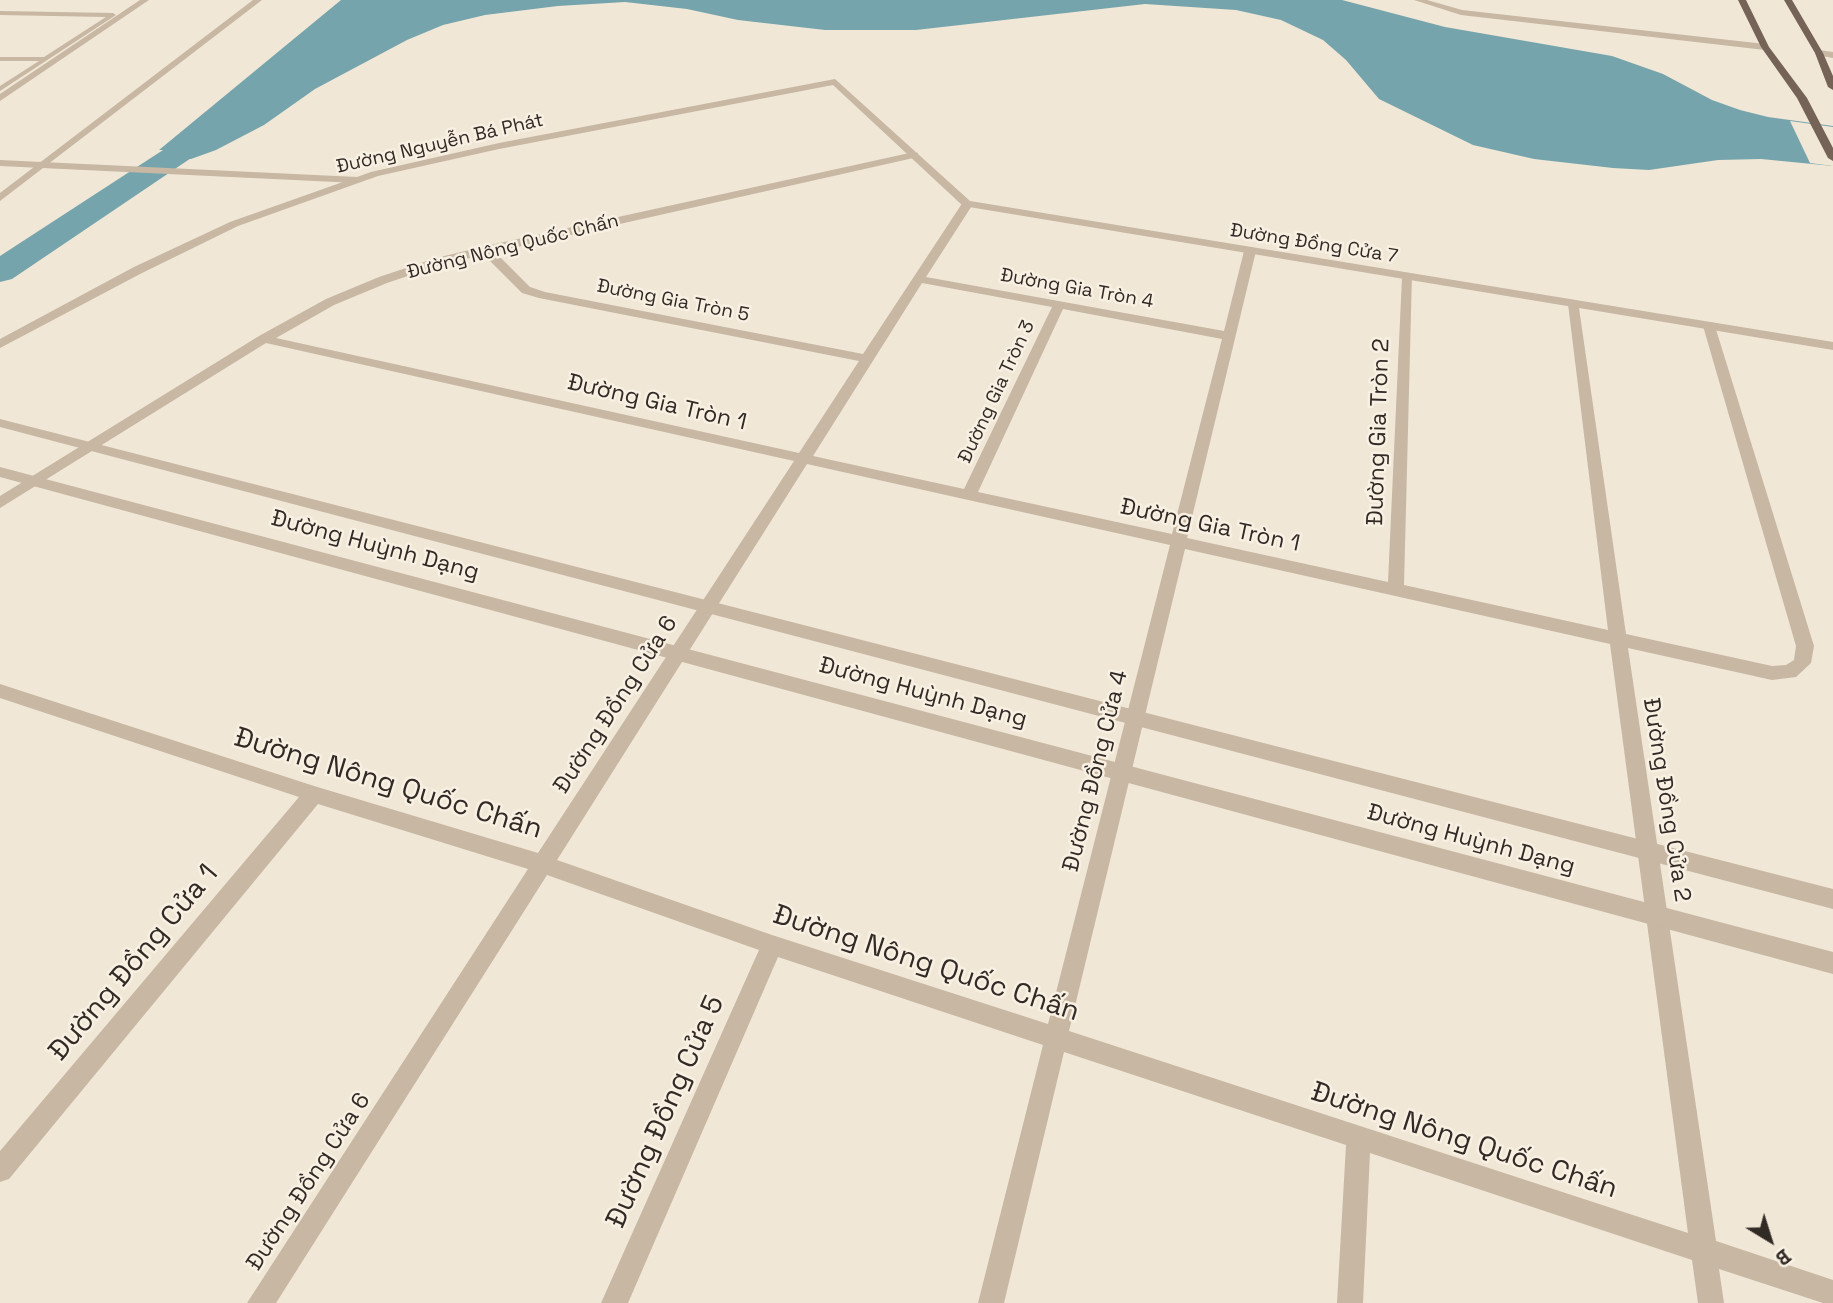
<!DOCTYPE html>
<html>
<head>
<meta charset="utf-8">
<style>
  body { margin:0 }
  #map { position:relative; width:1833px; height:1303px; overflow:hidden; background:#f0e7d6; font-family:"Space Grotesk",sans-serif }
  canvas { display:block }
  .north { position:absolute; left:1735px; top:1205px; width:70px; height:70px; -webkit-text-stroke:5px #f8f0e2; paint-order:stroke; rotate:142deg; font-size:19px; font-weight:700; line-height:28px; text-align:center; color:#322a25 }
  .north::after { content:''; display:block; margin:auto; width:24px; height:32px; background:#322a25; clip-path:polygon(50% 0,100% 100%,50% 72%,0 100%) }
</style>
</head>
<body>
<div id="map">
<canvas width="1833" height="1303"></canvas>
<div class="north">B</div>
</div>
<script>
const c = document.querySelector('canvas').getContext('2d');
c.lineJoin = 'round';
function fillPath(path, color) {
  c.fillStyle = color;
  c.fill(path, 'evenodd');
}
function toPath(rows) {
  const path = new Path2D();
  for (const r of rows) {
    path.moveTo(r[0], r[1]);
    for (let i = 2; i < r.length; i += 2) path.lineTo(r[i], r[i + 1]);
  }
  return path;
}
function write(font, color, halo, rows, align = 'center') {
  c.font = font + ' "Space Grotesk",sans-serif';
  c.lineWidth = 5;
  c.setLineDash([]);
  c.textBaseline = 'middle';
  c.strokeStyle = halo;
  c.fillStyle = color;
  for (const [text, x, y, turn = 0] of rows) {
    c.save();
    c.translate(x, y);
    c.rotate((+turn || 0) * Math.PI / 180);
    c.textAlign = isNaN(turn) ? turn : align;
    if (halo) c.strokeText(text, 0, 0);
    c.fillText(text, 0, 0);
    c.restore();
  }
}
fillPath(toPath([
  [341,0,1342,0,1445,27,1612,56,1663,74,1712,100,1740,110,1768,117,1833,126,1833,166,1761,159,1718,160,1649,170,1613,168,1534,159,1473,145,1379,99,1346,60,1323,40,1281,20,1236,10,1145,4,916,30,825,30,738,20,687,9,625,2,558,6,485,15,443,25,407,40,315,89,264,125,216,150,191,159,167,158,169,150,159,150]
]), '#76a4ac');
fillPath(toPath([
  [1790,121,1833,127,1833,166,1810,163]
]), '#f0e7d6');
fillPath(toPath([
  [230,110,240,113,244,119,240,125,12,279,0,282,0,256,220,113,230,110]
]), '#76a4ac');
fillPath(toPath([
  [0,11,113,13,116,15,0,91,0,86,39,61,0,61,0,57,44,57,106,17,0,15,0,11]
]), '#c7b7a3');
fillPath(toPath([
  [140,0,149,0,0,101,0,94,140,0],
  [1414,0,1427,0,1462,10,1765,44,1769,47,1765,50,1461,15,1414,0],
  [1819,50,1833,52,1833,58,1816,55,1815,53,1819,50],
  [914,152,918,153,918,157,495,252,530,287,545,292,863,354,963,202,973,204,926,277,1224,331,1244,251,1254,249,1256,251,1187,538,1388,582,1402,277,1412,274,1404,585,1608,630,1568,304,1570,301,1578,301,1626,634,1772,666,1786,665,1794,660,1796,646,1703,326,1709,322,1714,323,1814,646,1811,663,1796,677,1772,680,1628,648,1716,1241,1833,1280,1833,1303,1823,1303,1719,1269,1724,1303,1698,1303,1692,1260,1370,1153,1363,1303,1337,1303,1346,1145,1064,1052,1004,1303,978,1303,1043,1045,778,957,628,1303,601,1303,759,950,547,875,276,1303,247,1303,528,869,318,804,9,1179,0,1182,0,1151,299,797,0,698,0,684,314,786,538,853,794,461,266,343,0,508,0,496,259,336,326,299,379,277,436,258,486,246,914,152],
  [484,255,522,293,539,298,859,361,799,453,276,338,334,305,387,283,443,264,484,255],
  [922,283,1052,307,964,489,813,456,922,283],
  [1063,309,1222,339,1172,534,978,492,1063,309],
  [807,464,1170,545,1048,1024,772,935,557,860,807,464],
  [1185,549,1610,644,1688,1233,1069,1031,1185,549],
  [0,160,357,177,362,180,357,183,0,166,0,160]
]), '#c7b7a3');
fillPath(toPath([
  [253,0,262,0,0,201,0,193,253,0],
  [835,79,970,201,1833,342,1833,350,963,206,833,85,499,149,378,176,238,226,142,273,0,348,0,339,134,267,230,222,371,172,499,143,835,79],
  [0,419,1833,889,1833,909,0,427,0,419],
  [0,467,1833,952,1833,974,0,477,0,467]
]), '#c7b7a3');
fillPath(toPath([
  [1738,0,1746,0,1769,47,1807,98,1833,148,1833,161,1828,158,1797,98,1761,47,1738,0],
  [1784,0,1792,0,1823,53,1833,76,1833,90,1828,87,1815,53,1784,0]
]), '#746356');
write('19px', '#322a25', '#f8f0e2', [
  ["Đường Nguyễn Bá Phát",440,144,-13],
  ["Đường Đồng Cửa 7",1314,244,9],
  ["Đường Nông Quốc Chấn",513,247,-14],
  ["Đường Gia Tròn 4",1077,289,10],
  ["Đường Gia Tròn 5",673,301,11],
  ["Đường Gia Tròn 3",997,392,-65]
]);
write('23px', '#322a25', '#f8f0e2', [
  ["Đường Gia Tròn 1",657,403,13],
  ["Đường Gia Tròn 2",1379,432,-88],
  ["Đường Gia Tròn 1",1210,526,12],
  ["Đường Huỳnh Dạng",375,546,15],
  ["Đường Huỳnh Dạng",923,693,15],
  ["Đường Đồng Cửa 6",616,705,-57],
  ["Đường Đồng Cửa 4",1096,771,-76],
  ["Đường Đồng Cửa 2",1666,800,81],
  ["Đường Huỳnh Dạng",1471,840,15],
  ["Đường Đồng Cửa 6",309,1182,-57]
]);
write('28px', '#322a25', '#f8f0e2', [
  ["Đường Nông Quốc Chấn",388,784,17],
  ["Đường Đồng Cửa 1",134,963,-50],
  ["Đường Nông Quốc Chấn",926,964,18],
  ["Đường Đồng Cửa 5",666,1112,-66],
  ["Đường Nông Quốc Chấn",1464,1141,18]
]);
</script>
</body>
</html>
